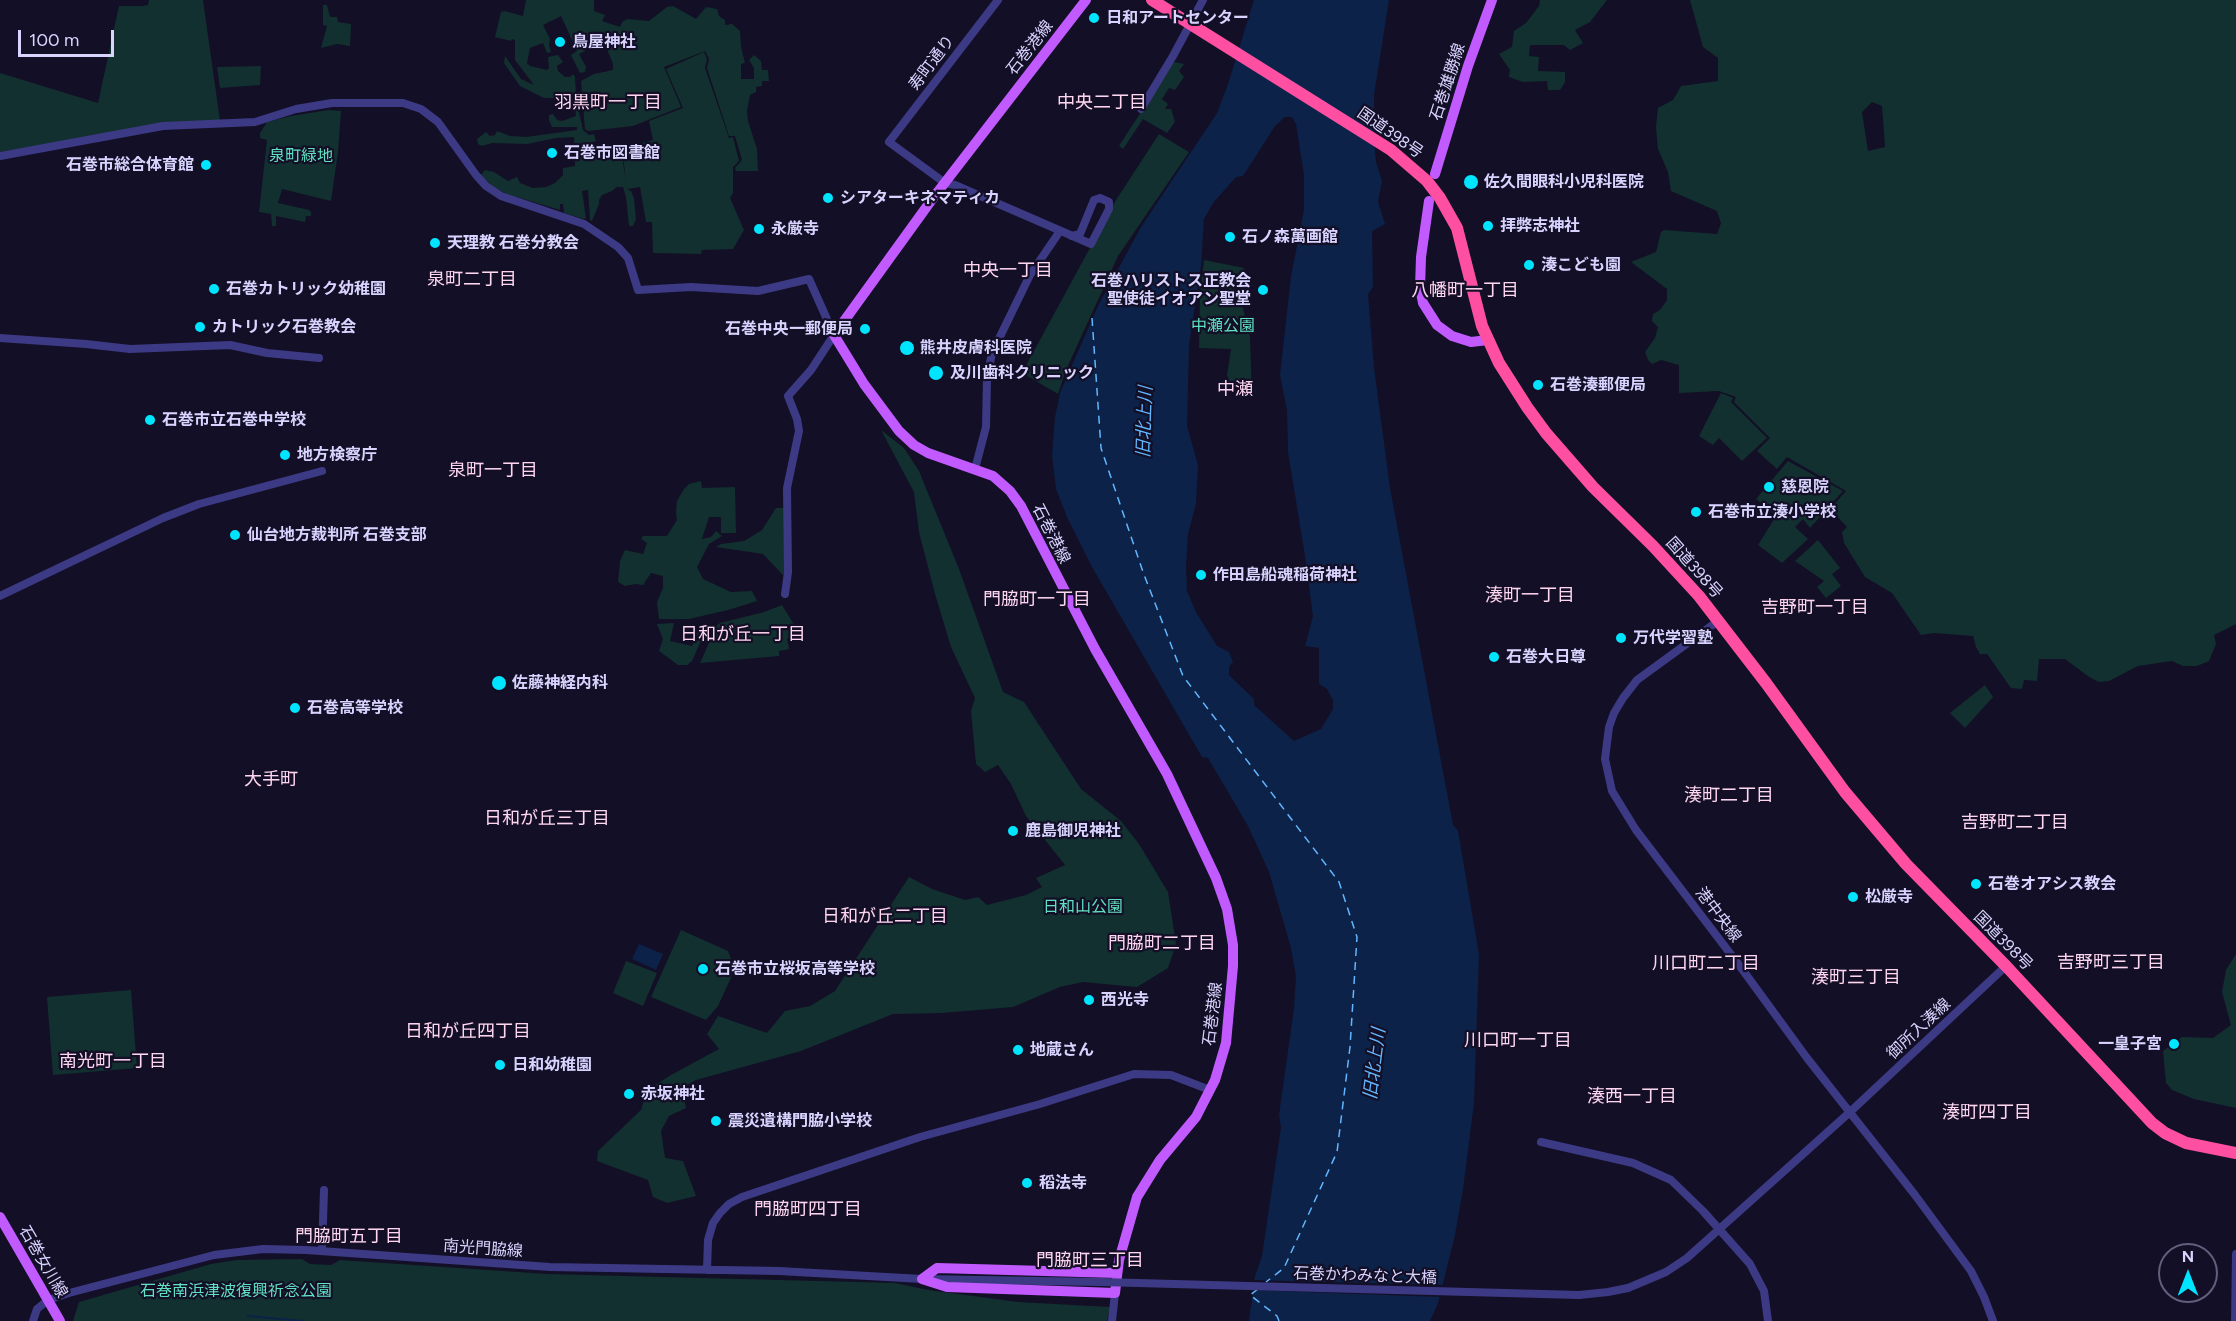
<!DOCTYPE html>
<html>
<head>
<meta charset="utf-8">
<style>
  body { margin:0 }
  #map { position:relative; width:2236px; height:1321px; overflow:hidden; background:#130f26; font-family:Figtree,sans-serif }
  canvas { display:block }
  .north { position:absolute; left:2158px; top:1243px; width:60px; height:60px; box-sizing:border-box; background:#130f26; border:2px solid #625e7d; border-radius:50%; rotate:0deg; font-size:16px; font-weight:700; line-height:24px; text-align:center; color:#d9d4ff }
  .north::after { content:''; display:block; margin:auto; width:21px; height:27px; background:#00e5ff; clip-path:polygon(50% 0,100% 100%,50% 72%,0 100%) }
  .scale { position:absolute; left:18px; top:30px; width:96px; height:27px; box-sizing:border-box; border:3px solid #d9d4ff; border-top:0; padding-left:8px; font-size:18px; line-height:21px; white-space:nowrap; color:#d9d4ff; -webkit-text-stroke:4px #130f26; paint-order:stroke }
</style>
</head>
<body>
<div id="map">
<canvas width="2236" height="1321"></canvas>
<div class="north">N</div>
<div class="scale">100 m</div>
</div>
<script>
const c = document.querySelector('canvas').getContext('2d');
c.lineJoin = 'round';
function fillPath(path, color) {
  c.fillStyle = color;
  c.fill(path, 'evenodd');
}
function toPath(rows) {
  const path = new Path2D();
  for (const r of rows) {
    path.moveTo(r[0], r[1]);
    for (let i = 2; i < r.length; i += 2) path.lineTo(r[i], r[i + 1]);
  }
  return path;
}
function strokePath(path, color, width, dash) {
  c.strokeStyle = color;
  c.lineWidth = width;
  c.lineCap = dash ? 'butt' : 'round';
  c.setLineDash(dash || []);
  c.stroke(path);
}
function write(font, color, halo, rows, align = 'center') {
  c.font = font + ' Figtree,"Noto Sans JP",sans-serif';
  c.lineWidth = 4.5;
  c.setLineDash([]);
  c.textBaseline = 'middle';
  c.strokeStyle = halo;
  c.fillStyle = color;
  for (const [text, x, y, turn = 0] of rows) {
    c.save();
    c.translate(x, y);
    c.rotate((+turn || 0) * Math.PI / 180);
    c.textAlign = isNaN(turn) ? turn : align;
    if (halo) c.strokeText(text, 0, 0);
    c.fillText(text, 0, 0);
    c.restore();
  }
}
fillPath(toPath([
  [149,0,203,0,220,121,59,142,0,152,0,73,98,103,119,6,143,6,148,5],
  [526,0,594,0,594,11,605,15,602,21,620,27,622,22,627,19,649,21,667,7,673,6,696,19,706,7,717,9,719,16,725,20,725,25,732,24,740,31,741,47,745,63,741,64,741,79,754,79,754,68,749,60,754,55,761,61,762,70,768,70,769,81,762,81,762,86,756,87,756,92,750,95,747,111,748,121,757,149,758,171,736,171,735,168,742,160,735,136,729,136,707,68,709,59,705,51,664,67,681,107,633,126,588,131,585,129,581,81,594,74,613,70,613,64,607,49,600,45,587,43,584,48,585,51,579,54,586,67,585,72,580,73,571,55,577,51,561,16,543,25,550,39,549,45,551,52,547,53,543,43,530,48,527,63,530,66,547,70,549,68,548,57,558,55,563,62,557,66,558,71,565,77,570,77,573,74,575,77,576,95,573,98,544,98,520,86,504,63,505,56,521,79,534,85,515,60,515,40,512,39,511,41,495,37,501,12,505,11,523,16],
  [1540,0,1607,0,1590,22,1575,30,1583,43,1570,50,1564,45,1530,45,1529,56,1539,57,1538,71,1565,72,1565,82,1560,90,1548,90,1547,81,1523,82,1509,77,1510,70,1499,54,1512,47,1514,31,1526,23,1539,6],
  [1690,0,2236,0,2236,624,2214,635,2216,644,2209,661,2197,666,2183,666,2172,661,2138,666,2109,681,2099,682,2089,677,2065,659,2039,659,2037,681,2024,680,2022,689,2011,688,1987,654,1980,654,1976,647,1973,636,1934,633,1921,635,1892,593,1865,577,1844,543,1842,532,1847,527,1830,509,1846,491,1787,457,1777,469,1757,451,1770,438,1734,402,1736,397,1719,391,1679,393,1679,365,1661,360,1652,364,1648,360,1645,352,1655,338,1658,327,1652,321,1653,314,1660,310,1667,300,1667,289,1631,262,1656,252,1661,232,1664,230,1717,234,1721,223,1717,211,1671,191,1668,172,1658,149,1656,127,1658,108,1673,100,1681,86,1718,81,1718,58,1703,47],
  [1872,102,1882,106,1885,147,1868,151,1862,112],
  [323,5,327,5,330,17,337,17,338,22,351,24,350,46,337,44,321,48,327,26,323,25],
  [704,52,707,59,705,68,729,138,733,137,739,161,733,167,733,193,730,198,744,230,733,249,702,250,701,254,653,253,652,222,646,222,640,187,627,189,631,191,634,198,636,219,633,226,629,226,626,197,623,187,617,187,612,191,602,195,599,200,599,204,592,221,590,220,588,190,582,191,586,218,584,219,564,213,563,204,560,204,560,210,507,194,493,187,481,175,485,170,494,172,508,181,517,177,520,183,533,188,546,187,555,183,563,175,563,168,575,166,574,137,556,138,527,144,492,143,482,146,478,144,477,139,486,132,490,136,495,135,497,131,510,136,526,137,577,130,577,127,552,127,549,120,549,115,553,114,557,120,562,121,576,116,575,106,577,103,583,130,589,135,594,134,596,141,586,144,587,151,599,158,622,156,626,182,623,155,641,155,641,143,653,140,649,121,683,108,666,69],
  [1175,62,1184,64,1179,71,1184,77,1175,90,1169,88,1162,99,1168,104,1165,109,1171,109,1175,122,1167,133,1143,119,1123,149,1119,146,1172,64],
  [261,66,260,85,220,88,217,67],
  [329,110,341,111,338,152,331,201,282,189,278,203,309,210,311,212,311,216,306,216,305,222,276,216,276,226,272,226,271,214,259,212,267,140,260,138,260,133,267,122,291,116],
  [1159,134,1189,152,1118,256,1066,370,1058,394,1022,373,1116,200],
  [1204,260,1244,268,1242,304,1250,337,1252,397,1241,393,1231,385,1227,375,1231,349,1199,348,1200,294],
  [1721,393,1733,398,1731,402,1767,438,1742,461,1719,438,1713,445,1699,436],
  [881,430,904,448,919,471,959,569,1003,692,1024,702,1081,789,1121,821,1139,844,1168,892,1176,944,1168,968,1137,987,1083,982,1060,987,1013,1007,942,1013,893,1014,801,1051,696,1080,682,1088,686,1108,669,1116,661,1131,665,1158,683,1161,696,1196,667,1203,653,1197,648,1180,597,1161,598,1151,641,1110,647,1090,671,1075,719,1049,707,1034,718,1016,767,1033,785,1011,810,1006,835,991,909,877,932,889,965,900,978,897,987,905,1026,895,1042,887,1036,878,1065,865,1026,816,1011,784,998,765,985,772,976,764,971,711,975,698,951,647,935,594,919,532,914,492],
  [1788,461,1843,491,1810,528,1803,519,1795,527,1808,539,1782,563,1758,545,1776,516,1756,499],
  [701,481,702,488,735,487,736,533,721,533,721,517,709,517,702,539,711,537,716,531,722,536,709,544,697,567,703,579,731,592,752,591,757,601,728,610,689,619,659,619,657,602,663,588,663,576,651,573,643,585,635,584,625,586,618,582,620,561,625,550,643,554,647,543,641,539,643,536,667,536,677,520,676,512,677,501,684,489,689,484],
  [776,508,784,508,786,571,783,575,763,554,716,547,721,544,744,541,762,530],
  [1818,540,1840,568,1832,574,1841,586,1826,598,1817,587,1824,581,1795,561],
  [782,605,798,631,787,639,789,649,779,651,779,656,700,663,717,625,720,623,764,612],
  [674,623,670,641,692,646,698,631,704,634,692,661,687,665,678,665,659,651,663,639,657,624],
  [1985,685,1993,697,1965,728,1950,713],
  [681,930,728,951,735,969,718,1006,706,1020,651,997],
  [2236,954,2236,1108,2194,1099,2172,1090,2166,1083,2163,1051,2182,1037,2213,1038,2231,1025,2222,992,2226,970],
  [626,961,657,973,643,1006,613,993],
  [131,990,137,1068,53,1075,47,997],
  [302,1259,310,1264,331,1265,340,1260,547,1274,895,1283,928,1290,1018,1302,1110,1307,1107,1321,73,1321,79,1302,211,1264,237,1260]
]), '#12302f');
fillPath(toPath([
  [1254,0,1389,0,1374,95,1374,139,1376,162,1382,181,1378,202,1385,224,1372,231,1373,287,1368,294,1374,368,1390,488,1453,825,1458,831,1479,954,1474,1103,1463,1189,1455,1235,1438,1303,1430,1321,1249,1321,1255,1276,1262,1256,1281,1127,1279,1115,1294,1008,1296,977,1291,948,1269,872,1248,826,1208,758,1202,757,1092,567,1067,517,1056,489,1052,455,1055,417,1060,393,1072,365,1098,306,1141,227,1217,113,1228,84],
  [1285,117,1292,117,1296,124,1304,175,1304,210,1291,276,1280,375,1287,410,1288,452,1305,556,1313,616,1305,646,1319,648,1319,684,1327,689,1333,700,1333,709,1321,729,1294,741,1254,705,1254,699,1229,675,1229,667,1233,662,1229,652,1217,646,1196,612,1187,591,1186,566,1188,534,1196,504,1198,465,1187,426,1189,345,1201,266,1204,219,1213,203,1236,177,1243,176,1275,126],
  [639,944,663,954,656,970,632,959]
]), '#0c2248');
fillPath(toPath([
  [1251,1280,1445,1285,1442,1297,1250,1290]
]), '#130f26');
strokePath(toPath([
  [248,1316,302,1321]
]), '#0c2248', 2);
strokePath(toPath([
  [1092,318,1101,448,1143,572,1183,676,1339,882,1357,937,1350,1047,1337,1152,1284,1268,1266,1282],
  [1258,1289,1250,1295,1277,1316,1279,1321]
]), '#62b6ff', 1.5, [8, 6]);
strokePath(toPath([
  [998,0,889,142,945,183,955,185,1091,244,1109,209,1109,202,1100,198,1094,200,1080,234,1072,236],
  [1193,18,1203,0],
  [1141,109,1173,56,1187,30],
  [0,156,163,126,255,122,296,109,332,103,403,103,421,109,438,122,476,175,486,186,501,196,584,224,618,247,628,258,638,290,691,287,758,291,809,279,834,335,811,370,788,396,797,419,799,431,787,488,788,572,785,594],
  [0,338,86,344,130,349,230,345,267,353,319,358],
  [975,469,986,427,987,378,992,353,1030,275,1060,231],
  [0,596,163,518,199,504,322,471],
  [1718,621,1637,680,1623,698,1614,713,1609,727,1605,759,1612,791,1636,830,1742,969,1807,1058,1915,1195,1971,1271,1984,1297,1993,1321],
  [1541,1142,1633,1163,1671,1180,1703,1211,1750,1264,1764,1291,1768,1321],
  [322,1251,324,1190],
  [707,1270,708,1240,713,1223,720,1213,729,1204,742,1197,920,1137,1040,1104,1134,1074,1171,1075,1210,1090],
  [1628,1288,1666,1272,1687,1258,1850,1112,2006,966],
  [33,1321,37,1309,48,1300,69,1293,214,1255,263,1249,306,1250,550,1267,779,1271,922,1279,1101,1282],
  [1112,1321,1115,1293],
  [2235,1321,2236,1254]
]), '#3d3a85', 8);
strokePath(toPath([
  [1435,174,1468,66,1492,0],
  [1429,201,1421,257,1420,288,1423,303,1437,325,1452,336,1471,342,1488,340],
  [0,1217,60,1321],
  [922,1279,947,1287,1115,1293,1119,1260,1137,1197,1160,1160,1196,1117,1215,1080,1226,1043,1233,966,1233,945,1227,909,1216,878,1167,774,1095,649,1021,506,1010,491,993,476,928,453,914,445,899,431,864,384,834,335,933,198,1086,0],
  [922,1279,937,1268,1117,1273]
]), '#c25bff', 10);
strokePath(toPath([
  [1152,0,1391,150,1427,181,1440,198,1457,228,1482,326,1499,363,1527,407,1546,433,1593,487,1653,546,1699,596,1766,683,1845,792,1906,864,2006,966,2152,1123,2165,1133,2186,1143,2236,1153]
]), '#ff4fa3', 12);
strokePath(toPath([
  [1101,1282,1579,1295,1608,1292,1628,1288]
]), '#3d3a85', 8);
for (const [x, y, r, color] of [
  [1094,18,6,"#00e5ff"],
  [560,42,6,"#00e5ff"],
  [552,153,6,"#00e5ff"],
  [206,165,6,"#00e5ff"],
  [1471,182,8,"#00e5ff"],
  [828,198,6,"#00e5ff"],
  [1488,226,6,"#00e5ff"],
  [759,229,6,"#00e5ff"],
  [1230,237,6,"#00e5ff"],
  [435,243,6,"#00e5ff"],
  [1529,265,6,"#00e5ff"],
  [214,289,6,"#00e5ff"],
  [1263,290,6,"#00e5ff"],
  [200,327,6,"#00e5ff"],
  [865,329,6,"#00e5ff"],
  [907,348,8,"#00e5ff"],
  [936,373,8,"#00e5ff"],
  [1538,385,6,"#00e5ff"],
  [150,420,6,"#00e5ff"],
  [285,455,6,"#00e5ff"],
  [1769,487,6,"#00e5ff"],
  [1696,512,6,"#00e5ff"],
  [235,535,6,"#00e5ff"],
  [1201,575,6,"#00e5ff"],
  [1621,638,6,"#00e5ff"],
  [1494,657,6,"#00e5ff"],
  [499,683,8,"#00e5ff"],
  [295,708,6,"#00e5ff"],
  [1013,831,6,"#00e5ff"],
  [1976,884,6,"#00e5ff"],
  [1853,897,6,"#00e5ff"],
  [703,969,6,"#00e5ff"],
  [1089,1000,6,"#00e5ff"],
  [2174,1044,6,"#00e5ff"],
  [1018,1050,6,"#00e5ff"],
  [500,1065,6,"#00e5ff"],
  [629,1094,6,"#00e5ff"],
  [716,1121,6,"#00e5ff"],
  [1027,1183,6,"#00e5ff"]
]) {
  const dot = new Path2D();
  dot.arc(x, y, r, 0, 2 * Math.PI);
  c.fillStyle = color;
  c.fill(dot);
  strokePath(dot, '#130f26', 2);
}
write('bold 16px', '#d9d4ff', '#130f26', [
  ["日和アートセンター",1106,18],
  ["鳥屋神社",572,42],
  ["石巻市図書館",564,153],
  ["石巻市総合体育館",194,165,"right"],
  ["佐久間眼科小児科医院",1484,182],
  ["シアターキネマティカ",840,198],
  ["拝弊志神社",1500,226],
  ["永厳寺",771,229],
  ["石ノ森萬画館",1242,237],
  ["天理教 石巻分教会",447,243],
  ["湊こども園",1541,265],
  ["石巻ハリストス正教会",1251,281,"right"],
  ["聖使徒イオアン聖堂",1251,299,"right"],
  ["石巻カトリック幼稚園",226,289],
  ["カトリック石巻教会",212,327],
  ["石巻中央一郵便局",853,329,"right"],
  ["熊井皮膚科医院",920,348],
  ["及川歯科クリニック",950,373],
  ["石巻湊郵便局",1550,385],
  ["石巻市立石巻中学校",162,420],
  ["地方検察庁",297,455],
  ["慈恩院",1781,487],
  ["石巻市立湊小学校",1708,512],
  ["仙台地方裁判所 石巻支部",247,535],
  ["作田島船魂稲荷神社",1213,575],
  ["万代学習塾",1633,638],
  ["石巻大日尊",1506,657],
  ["佐藤神経内科",512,683],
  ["石巻高等学校",307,708],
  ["鹿島御児神社",1025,831],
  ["石巻オアシス教会",1988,884],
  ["松厳寺",1865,897],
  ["石巻市立桜坂高等学校",715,969],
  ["西光寺",1101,1000],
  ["一皇子宮",2162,1044,"right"],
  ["地蔵さん",1030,1050],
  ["日和幼稚園",512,1065],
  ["赤坂神社",641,1094],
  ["震災遺構門脇小学校",728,1121],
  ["稻法寺",1039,1183]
], 'left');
write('16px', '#d9d4ff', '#130f26', [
  ["石巻港線",1030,48,-52],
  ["寿町通り",932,63,-53],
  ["石巻雄勝線",1448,82,-72],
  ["国道398号",1390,133,35],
  ["石巻港線",1051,534,63],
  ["国道398号",1694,568,48],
  ["港中央線",1718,915,53],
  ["国道398号",2003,941,45],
  ["石巻港線",1213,1014,-83],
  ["御所入湊線",1919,1029,-43],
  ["南光門脇線",483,1249,4],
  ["石巻女川線",43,1262,60],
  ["石巻かわみなと大橋",1365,1276,2]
]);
write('16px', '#5fe0c0', '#130f26', [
  ["泉町緑地",301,156],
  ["中瀬公園",1223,326],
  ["日和山公園",1083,907],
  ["石巻南浜津波復興祈念公園",236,1291]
]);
write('18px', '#ffd6f0', '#130f26', [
  ["羽黒町一丁目",608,103],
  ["中央二丁目",1102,103],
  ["中央一丁目",1008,271],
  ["泉町二丁目",472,280],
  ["八幡町一丁目",1465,291],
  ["中瀬",1235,390],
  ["泉町一丁目",493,471],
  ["湊町一丁目",1530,596],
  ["門脇町一丁目",1037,600],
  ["吉野町一丁目",1815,608],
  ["日和が丘一丁目",743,635],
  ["大手町",271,780],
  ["湊町二丁目",1729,796],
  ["日和が丘三丁目",547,819],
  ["吉野町二丁目",2015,823],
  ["日和が丘二丁目",885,917],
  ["門脇町二丁目",1162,944],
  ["吉野町三丁目",2111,963],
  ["川口町二丁目",1706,964],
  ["湊町三丁目",1856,978],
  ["日和が丘四丁目",468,1032],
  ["川口町一丁目",1518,1041],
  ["南光町一丁目",113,1062],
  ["湊西一丁目",1632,1097],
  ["湊町四丁目",1987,1113],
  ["門脇町四丁目",808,1210],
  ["門脇町五丁目",349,1237],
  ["門脇町三丁目",1090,1261]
]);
write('italic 18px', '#62b6ff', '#130f26', [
  ["旧北上川",1145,422,-88],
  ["旧北上川",1375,1064,-83]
]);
</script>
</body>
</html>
